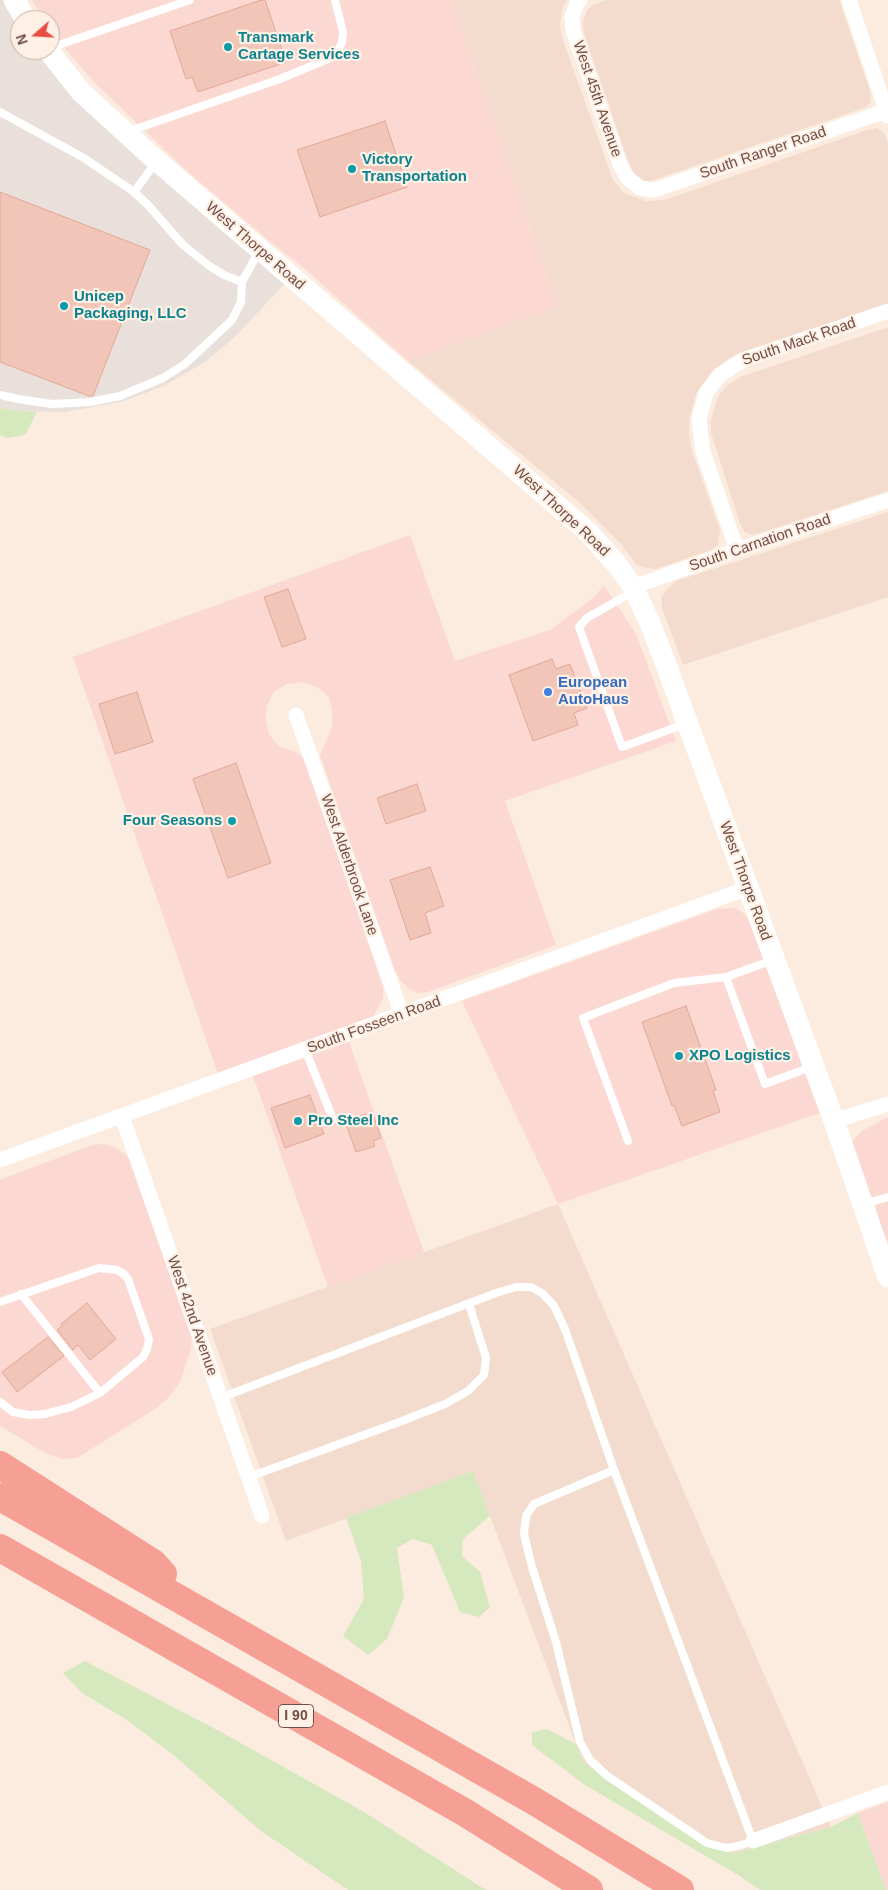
<!DOCTYPE html>
<html>
<head>
<meta charset="utf-8">
<style>
  body { margin:0 }
  #map { position:relative; width:888px; height:1890px; overflow:hidden; background:#fcecdf; font-family:Helvetica,sans-serif }
  canvas { display:block }
  .north { position:absolute; left:10px; top:10px; width:50px; height:50px; box-sizing:border-box; background:#fff0e5; border:1px solid #c6b0a6; border-radius:50%; rotate:251deg; font-size:14px; font-weight:700; line-height:20px; text-align:center; color:#714f47 }
  .north::after { content:''; display:block; margin:auto; width:18px; height:22px; background:#e64e44; clip-path:polygon(50% 0,100% 100%,50% 72%,0 100%) }
</style>
</head>
<body>
<div id="map">
<canvas width="888" height="1890"></canvas>
<div class="north">N</div>
</div>
<script>
const c = document.querySelector('canvas').getContext('2d');
c.lineJoin = 'round';
function fillPath(path, color) {
  c.fillStyle = color;
  c.fill(path, 'evenodd');
}
function toPath(rows) {
  const path = new Path2D();
  for (const r of rows) {
    path.moveTo(r[0], r[1]);
    for (let i = 2; i < r.length; i += 2) path.lineTo(r[i], r[i + 1]);
  }
  return path;
}
function strokePath(path, color, width, dash) {
  c.strokeStyle = color;
  c.lineWidth = width;
  c.lineCap = dash ? 'butt' : 'round';
  c.setLineDash(dash || []);
  c.stroke(path);
}
function write(font, color, halo, rows, align = 'center') {
  c.font = font + ' Helvetica,sans-serif';
  c.lineWidth = 4.5;
  c.setLineDash([]);
  c.textBaseline = 'middle';
  c.strokeStyle = halo;
  c.fillStyle = color;
  for (const [text, x, y, turn = 0] of rows) {
    c.save();
    c.translate(x, y);
    c.rotate((+turn || 0) * Math.PI / 180);
    c.textAlign = isNaN(turn) ? turn : align;
    if (halo) c.strokeText(text, 0, 0);
    c.fillText(text, 0, 0);
    c.restore();
  }
}
fillPath(toPath([
  [451,0,567,0,562,9,560,26,564,43,613,180,624,193,646,201,664,200,870,129,877,128,882,131,885,135,888,144,888,304,741,352,728,359,713,370,697,392,689,419,689,436,692,451,720,530,718,545,711,550,656,569,645,568,636,564,622,545,580,503,408,361,557,306],
  [606,0,839,0,870,91,871,102,864,108,648,182,638,178,631,169,583,31,583,22,587,10,593,5],
  [888,327,888,491,757,534,752,535,745,532,740,524,711,433,711,420,718,396,728,385,740,377],
  [888,512,888,597,683,665,663,611,661,598,668,588,676,581],
  [558,1204,831,1827,733,1853,583,1763,473,1471,286,1541,210,1329]
]), '#f3dccd');
fillPath(toPath([
  [32,0,451,0,557,306,408,361,304,268,267,239,188,172,95,83,50,31,50,20,44,20],
  [410,535,455,661,550,630,593,598,604,585,636,634,676,741,505,801,556,945,428,992,418,993,409,989,401,981,395,971,320,755,332,727,332,712,329,697,319,688,304,682,287,684,274,692,266,707,266,719,269,734,278,746,296,752,304,758,311,773,383,987,383,998,372,1019,218,1074,73,657],
  [734,908,741,911,753,924,822,1112,558,1204,462,1001,717,909],
  [349,1042,424,1252,328,1287,253,1076],
  [888,1117,888,1252,852,1150,853,1140,864,1130],
  [100,1144,112,1146,125,1154,134,1164,192,1336,191,1349,180,1382,168,1398,155,1409,77,1458,62,1459,45,1453,0,1426,0,1180,89,1146],
  [888,1802,888,1890,886,1890,858,1813]
]), '#fcd8d2');
fillPath(toPath([
  [0,0,7,0,20,21,20,50,38,50,287,281,235,337,205,362,164,386,121,402,64,412,19,411,0,408]
]), '#eae0db');
fillPath(toPath([
  [0,408,19,411,37,412,25,435,7,438,0,435],
  [473,1471,490,1516,463,1539,462,1556,480,1572,490,1607,479,1617,460,1612,432,1545,413,1539,397,1548,404,1598,387,1639,368,1655,343,1636,364,1599,361,1561,346,1518],
  [85,1661,221,1732,364,1812,486,1890,348,1890,261,1831,172,1754,127,1720,82,1693,63,1673],
  [547,1729,576,1744,584,1763,733,1853,831,1827,858,1813,886,1890,760,1890,738,1875,585,1785,532,1745,532,1732]
]), '#d6e8be');
const building = toPath([
  [261,0,265,0,286,62,198,92,192,77,186,79,170,31,261,0],
  [385,121,407,187,320,217,297,150,385,121],
  [0,192,150,250,93,396,89,396,0,362,0,192],
  [288,589,306,639,282,647,264,597,288,589],
  [552,659,556,669,570,664,587,708,574,713,578,725,533,741,509,675,552,659],
  [137,692,153,742,115,754,99,704,137,692],
  [236,763,271,863,228,878,193,779,236,763],
  [417,784,426,811,386,824,377,798,417,784],
  [430,867,444,906,425,913,431,933,410,940,390,880,430,867],
  [686,1006,716,1090,713,1091,720,1112,682,1126,674,1105,672,1106,642,1022,686,1006],
  [310,1095,324,1134,285,1148,271,1108,310,1095],
  [366,1114,367,1119,374,1117,381,1138,373,1141,375,1146,356,1152,345,1121,366,1114],
  [87,1303,116,1339,90,1360,78,1345,73,1350,57,1330,62,1326,61,1324,87,1303],
  [48,1337,64,1356,17,1392,2,1372,48,1337]
]);
fillPath(building, '#f1c5b7');
strokePath(building, '#e3a897', 1);
strokePath(toPath([
  [50,48,190,0],
  [0,112,84,158,134,192,148,205,183,245,208,265,224,275,242,282],
  [127,132,280,79,328,59,338,51,342,42,343,32,335,0],
  [134,192,156,162],
  [0,395,18,399,52,404,90,402,120,396,163,378,185,364,232,320,241,302,242,282,259,251],
  [634,591,587,618,579,627,622,747,685,724],
  [773,960,726,977,765,1084,811,1067],
  [305,1049,333,1119],
  [628,1141,583,1018,674,983,726,977],
  [864,1204,888,1197],
  [21,1294,100,1393],
  [0,1302,99,1268,117,1270,124,1274,128,1279,149,1339,147,1349,143,1357,100,1393,71,1407,45,1414,29,1415,13,1412,0,1402],
  [220,1398,496,1293,516,1287,531,1287,542,1293,554,1306,565,1329,614,1470,753,1841,738,1846,726,1848,707,1843,606,1775,590,1760,580,1742,556,1642,532,1567,524,1534,526,1516,534,1504,614,1470],
  [249,1477,402,1421,445,1404,468,1391,484,1375,486,1358,469,1304]
]), '#fff', 8);
strokePath(toPath([
  [580,0,577,3,572,17,573,31,621,167,628,178,640,188,654,190,886,111],
  [849,0,888,116],
  [737,550,703,452,699,419,706,393,720,375,741,361,888,311],
  [633,587,737,550,888,500],
  [296,715,402,1015],
  [122,1116,262,1516],
  [834,1121,888,1104],
  [0,1160,748,888],
  [753,1841,888,1792]
]), '#fff', 15);
strokePath(toPath([
  [14,0,26,20],
  [48,50,81,92,149,154,588,532,618,566,633,587,650,623,665,662,834,1121,888,1277]
]), '#fff', 21);
strokePath(toPath([
  [0,1465,153,1563,163,1574],
  [0,1497,534,1801,680,1890],
  [0,1548,464,1812,589,1890]
]), '#f69f95', 28);
for (const [x, y, r, color] of [
  [228,47,5,"#0f9aa8"],
  [352,169,5,"#0f9aa8"],
  [64,306,5,"#0f9aa8"],
  [548,692,5,"#3f7fe0"],
  [232,821,5,"#0f9aa8"],
  [679,1056,5,"#0f9aa8"],
  [298,1121,5,"#0f9aa8"]
]) {
  const dot = new Path2D();
  dot.arc(x, y, r, 0, 2 * Math.PI);
  c.fillStyle = color;
  c.fill(dot);
  strokePath(dot, '#fff0e5', 2);
}
for (const [x, y, w] of [
  [296,1716,35]
]) {
  const box = new Path2D();
  box.roundRect(x - w / 2, y - 11.5, w, 23, 4);
  c.fillStyle = '#fff0e5';
  c.fill(box);
  strokePath(box, '#714f47', 1);
}
write('bold 14px', '#714f47', null, [
  ["I 90",296,1716]
]);
write('bold 15px', '#0d838f', '#fff0e5', [
  ["Transmark",238,38],
  ["Cartage Services",238,55],
  ["Victory",362,160],
  ["Transportation",362,177],
  ["Unicep",74,297],
  ["Packaging, LLC",74,314],
  ["Four Seasons",222,821,"right"],
  ["XPO Logistics",689,1056],
  ["Pro Steel Inc",308,1121]
], 'left');
write('15px', '#714f47', '#fff0e5', [
  ["West 45th Avenue",597,99,71],
  ["South Ranger Road",763,153,-19],
  ["West Thorpe Road",255,246,41],
  ["South Mack Road",799,342,-19],
  ["West Thorpe Road",561,511,43],
  ["South Carnation Road",760,543,-19],
  ["West Alderbrook Lane",349,865,71],
  ["West Thorpe Road",745,881,70],
  ["South Fosseen Road",374,1025,-20],
  ["West 42nd Avenue",192,1316,71]
]);
write('bold 15px', '#366cbe', '#fff0e5', [
  ["European",558,683],
  ["AutoHaus",558,700]
], 'left');
</script>
</body>
</html>
